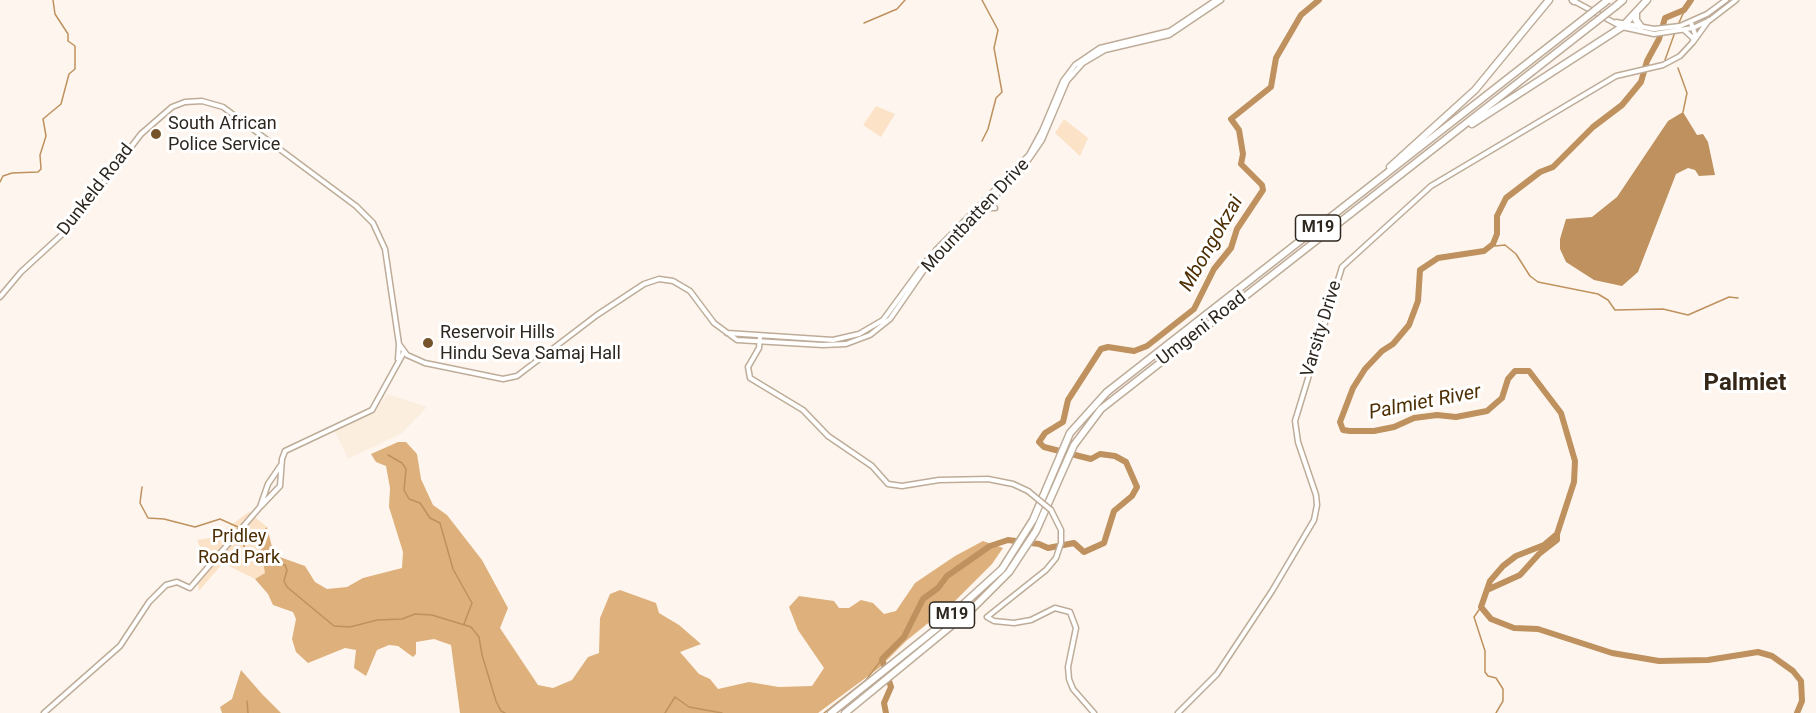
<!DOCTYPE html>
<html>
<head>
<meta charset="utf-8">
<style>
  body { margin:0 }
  canvas { display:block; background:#fef6ee }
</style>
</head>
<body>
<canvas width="1816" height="713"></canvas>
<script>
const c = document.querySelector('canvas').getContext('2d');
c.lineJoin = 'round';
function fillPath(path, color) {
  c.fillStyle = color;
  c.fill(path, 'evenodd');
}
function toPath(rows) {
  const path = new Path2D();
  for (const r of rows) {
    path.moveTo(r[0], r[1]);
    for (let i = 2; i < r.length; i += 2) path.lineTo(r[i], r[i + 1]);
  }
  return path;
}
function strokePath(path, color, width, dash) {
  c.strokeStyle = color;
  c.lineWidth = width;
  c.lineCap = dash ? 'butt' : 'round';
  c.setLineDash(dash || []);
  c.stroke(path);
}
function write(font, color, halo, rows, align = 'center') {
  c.font = font + ' Roboto,sans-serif';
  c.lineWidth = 6;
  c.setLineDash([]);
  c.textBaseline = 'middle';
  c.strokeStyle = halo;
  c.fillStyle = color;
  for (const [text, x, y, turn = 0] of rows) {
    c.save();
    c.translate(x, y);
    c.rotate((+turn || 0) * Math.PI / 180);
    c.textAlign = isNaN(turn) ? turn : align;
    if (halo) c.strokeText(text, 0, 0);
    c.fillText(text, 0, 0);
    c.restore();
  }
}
fillPath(toPath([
  [387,394,427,407,402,433,348,459,335,431,374,413]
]), '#fceede');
fillPath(toPath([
  [876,106,895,114,881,137,863,125],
  [1064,119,1088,138,1080,156,1055,133],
  [249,512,267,527,258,536,265,573,255,579,223,563,199,591,198,584,213,565,204,556,197,540,221,536,224,530]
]), '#fce2c7');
fillPath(toPath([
  [398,442,406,442,417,454,421,479,433,505,447,515,482,560,508,608,500,628,538,685,553,688,572,680,588,657,599,653,600,618,610,594,620,590,656,603,659,613,679,625,701,644,680,652,699,674,710,679,718,689,749,682,779,687,812,686,824,668,798,630,789,607,799,596,834,601,839,608,849,608,861,600,873,603,884,614,896,611,915,583,955,556,983,541,1003,548,992,564,953,603,906,641,879,668,818,713,460,713,451,645,434,639,416,642,416,654,413,657,398,646,389,645,377,650,366,676,354,668,356,650,345,648,308,663,296,652,292,639,296,619,293,612,273,605,268,594,255,579,265,573,258,535,267,527,274,555,305,566,315,582,327,589,347,587,363,578,402,568,403,552,389,507,390,488,386,466,376,462,371,454],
  [241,670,262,694,281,713,222,713,220,707,232,699]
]), '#deb07c');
fillPath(toPath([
  [1683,112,1697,135,1703,134,1708,142,1715,175,1699,176,1695,170,1688,168,1676,174,1638,272,1622,286,1594,280,1566,262,1560,249,1560,239,1566,219,1592,217,1617,197,1668,121]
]), '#be915e');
strokePath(toPath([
  [864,23,897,9,905,0],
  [1678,25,1685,9],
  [1665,60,1675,32],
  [1678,68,1687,93,1683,112],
  [982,141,988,129,996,98,1002,92,994,48,998,30,982,0],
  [0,182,3,176,12,173,38,172,41,169,40,155,46,136,43,119,61,104,69,74,75,69,75,46,68,41,68,34,55,14,53,0],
  [1493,244,1495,246,1505,245,1516,254,1530,276,1538,282,1598,294,1608,300,1615,310,1663,309,1688,315,1729,297,1738,298],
  [388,455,402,463,406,469,404,490,409,499,420,503,430,518,440,523,453,569,472,603,464,624],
  [142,487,140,503,148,518,164,519,195,527,220,519,238,527],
  [243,543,246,552,254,556,266,557,285,565,287,570,284,581,287,587,334,626,350,627,377,620,402,619,415,614,432,615,471,627,479,637,482,655,496,701,501,711,505,713],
  [1481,607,1474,617,1485,651,1485,672,1488,676,1496,678,1503,689,1503,701,1496,713],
  [247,701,248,713],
  [665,713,675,697,689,707,722,713],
  [824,713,866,680,882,659]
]), '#be915e', 1.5);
strokePath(toPath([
  [1691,0,1684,10,1665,18,1659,39,1647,61,1641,82,1622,105,1593,127,1553,167,1540,172,1506,198,1497,216,1497,234,1493,244,1484,251,1438,258,1420,270,1418,301,1409,325,1393,344,1382,351,1365,369,1353,388,1340,422,1343,430,1350,431,1374,431,1394,427,1414,418,1437,415,1456,417,1487,411,1502,398,1508,379,1515,371,1529,371,1561,413,1575,461,1574,482,1557,534,1544,545,1516,556,1503,566,1490,581,1481,607,1491,619,1514,628,1538,629,1612,653,1659,661,1708,660,1758,652,1772,656,1793,671,1801,681,1802,701,1797,713],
  [1487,590,1520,575,1539,554,1557,540,1557,534],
  [886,713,884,703,891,687,882,659,904,637,923,599,938,588,947,576,990,546,1008,540,1039,544,1048,548,1074,543,1084,552,1104,543,1114,511,1132,496,1137,487,1126,462,1115,456,1100,454,1091,459,1083,457,1044,447,1039,442,1045,433,1063,422,1068,400,1101,349,1108,347,1134,351,1147,346,1194,309,1214,269,1231,248,1237,229,1263,190,1262,185,1241,164,1243,154,1239,130,1231,119,1271,87,1276,58,1301,15,1319,0]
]), '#be915e', 6);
const tertiary = toPath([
  [1680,26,1707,14,1726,0],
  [760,337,759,348,748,367,750,378,803,410,828,436,872,466,888,484,902,486,939,480,988,479,1013,484,1028,491],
  [261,506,280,486,282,459,285,451,372,410,404,352],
  [1051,510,1061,530,1061,543,1056,558,1046,570,987,617,994,621,1014,623,1031,620,1055,608,1070,612,1076,628,1068,667,1069,679,1073,689,1094,713],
  [44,713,120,646,149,602,166,585,177,582,190,588,260,507,268,484,281,465],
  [1178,713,1217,674,1272,591,1314,520,1317,505,1316,495,1298,442,1295,421,1342,267,1431,186,1616,76,1663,65,1680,56,1693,42,1695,34,1691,23]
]);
const secondary = toPath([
  [1572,0,1622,27,1654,34,1693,28,1710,20,1736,0],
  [1616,22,1654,29,1680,26],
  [1684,30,1694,39],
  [1693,42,1709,20],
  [984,208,995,208],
  [936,250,1029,155,1042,131,1063,81,1075,65,1100,48,1170,31,1216,0],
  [0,297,21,272,69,228,141,134,172,107,185,102,202,101,223,107,356,206,373,223,385,249,399,344,407,355,425,363,503,379,517,376,597,315,644,284,659,279,673,281,690,291,714,323,737,340,823,345,846,344,870,335,890,319,935,254,1020,172,1042,140,1067,81,1083,63,1105,50,1169,35,1221,0],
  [727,333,833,340,859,334,883,320,927,260],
  [398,359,399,345]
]);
const motorway = toPath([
  [1573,0,1574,1],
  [1616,6,1623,0],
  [1636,12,1636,20,1641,27],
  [1472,124,1622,27,1647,0],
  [1390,167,1475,90,1549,0],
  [831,713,936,629,1002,569,1033,520,1070,433,1107,392,1585,18],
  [845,713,973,608,1009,572,1036,531,1074,445,1101,409,1593,24]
]);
strokePath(tertiary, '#beac99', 7);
strokePath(secondary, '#beac99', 7);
strokePath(motorway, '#beac99', 9);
strokePath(tertiary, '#fff', 4);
strokePath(secondary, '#fff', 4);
strokePath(motorway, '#fff', 6);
const tertiaryBridge = toPath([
  [1028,491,1051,510]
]);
const motorwayBridge = toPath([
  [1585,18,1608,0],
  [1593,24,1616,6]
]);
strokePath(tertiaryBridge, '#beac99', 7, []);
strokePath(motorwayBridge, '#beac99', 9, []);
strokePath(tertiaryBridge, '#fff', 4);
strokePath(motorwayBridge, '#fff', 6);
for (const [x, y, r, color] of [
  [156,134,6,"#76542b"],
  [428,343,6,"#76542b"]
]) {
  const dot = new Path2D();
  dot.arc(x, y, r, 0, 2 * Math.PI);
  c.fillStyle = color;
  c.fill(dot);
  strokePath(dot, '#fff', 2);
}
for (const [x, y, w] of [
  [1318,228,45],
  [952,615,45]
]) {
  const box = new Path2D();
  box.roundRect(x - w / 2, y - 13, w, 26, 4.5);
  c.fillStyle = '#fff';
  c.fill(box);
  strokePath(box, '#2e2720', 1.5);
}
write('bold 16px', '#2e2720', null, [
  ["M19",1318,228],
  ["M19",952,615]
]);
write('18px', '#2e2720', '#fff', [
  ["South African",168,124],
  ["Police Service",168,145],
  ["Reservoir Hills",440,333],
  ["Hindu Seva Samaj Hall",440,354]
], 'left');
write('18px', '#2e2720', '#fff', [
  ["Dunkeld Road",96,190,-52],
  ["Mountbatten Drive",976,216,-47],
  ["Umgeni Road",1202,329,-38],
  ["Varsity Drive",1322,329,-73]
]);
write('18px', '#4b2d01', '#fff', [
  ["Pridley",239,537],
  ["Road Park",239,558]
]);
write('italic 20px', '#4d2f03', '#fff', [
  ["Mbongokzai",1212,244,-60],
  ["Palmiet River",1425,403,-11]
]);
write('bold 24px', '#352717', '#fff', [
  ["Palmiet",1745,384]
]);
</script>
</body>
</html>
